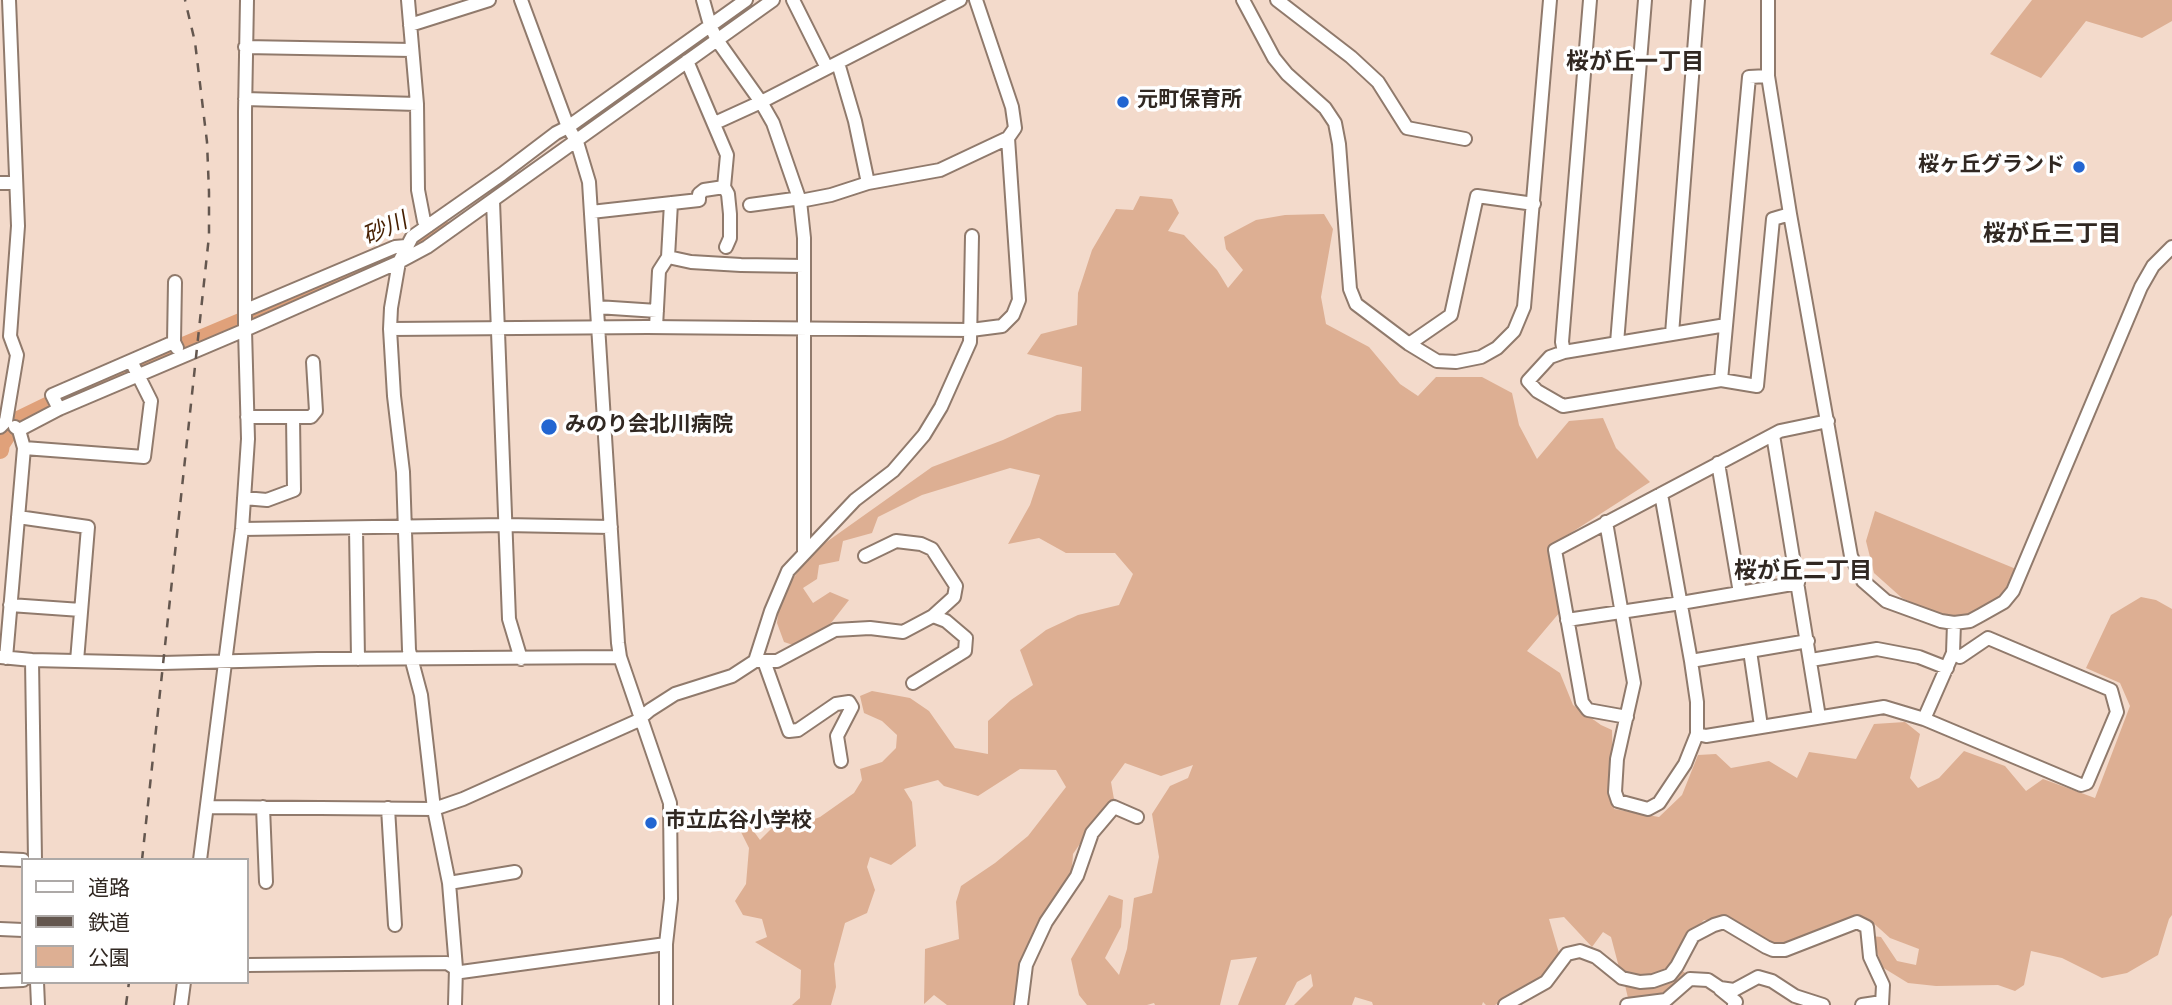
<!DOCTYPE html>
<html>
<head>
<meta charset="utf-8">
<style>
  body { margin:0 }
  #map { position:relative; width:2172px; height:1005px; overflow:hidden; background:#f3dacb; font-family:Overpass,"Noto Sans JP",sans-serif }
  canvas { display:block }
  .legend { position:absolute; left:21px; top:858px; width:228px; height:126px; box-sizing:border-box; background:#fff; border:2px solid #ada9a7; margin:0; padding:9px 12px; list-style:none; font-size:21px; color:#312822 }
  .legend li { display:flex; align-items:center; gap:14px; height:35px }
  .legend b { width:35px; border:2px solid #ada9a7 }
</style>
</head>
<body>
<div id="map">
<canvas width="2172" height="1005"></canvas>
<ul class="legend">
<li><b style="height:9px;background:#fff"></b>道路</li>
<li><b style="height:9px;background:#64574f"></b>鉄道</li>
<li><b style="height:19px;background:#ddaf93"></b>公園</li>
</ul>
</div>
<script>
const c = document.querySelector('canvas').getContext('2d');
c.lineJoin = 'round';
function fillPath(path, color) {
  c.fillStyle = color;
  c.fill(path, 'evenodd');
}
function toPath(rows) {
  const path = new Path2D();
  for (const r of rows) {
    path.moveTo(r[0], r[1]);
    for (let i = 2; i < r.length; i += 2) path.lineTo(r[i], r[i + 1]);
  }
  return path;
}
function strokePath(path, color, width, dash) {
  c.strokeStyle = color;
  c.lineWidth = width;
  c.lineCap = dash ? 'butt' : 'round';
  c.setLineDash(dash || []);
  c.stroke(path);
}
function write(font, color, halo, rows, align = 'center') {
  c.font = font + ' Overpass,"Noto Sans JP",sans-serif';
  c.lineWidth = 7;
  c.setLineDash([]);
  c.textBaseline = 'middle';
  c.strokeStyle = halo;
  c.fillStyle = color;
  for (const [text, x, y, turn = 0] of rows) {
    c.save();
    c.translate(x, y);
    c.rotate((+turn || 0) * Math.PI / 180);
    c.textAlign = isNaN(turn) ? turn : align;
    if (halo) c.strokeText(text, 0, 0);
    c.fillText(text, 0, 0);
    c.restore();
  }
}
fillPath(toPath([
  [2032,0,2172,0,2172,21,2142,38,2086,21,2041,78,1990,54],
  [1140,196,1172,199,1179,213,1168,231,1184,235,1217,270,1228,288,1243,270,1226,249,1224,237,1256,220,1285,215,1324,214,1333,229,1321,297,1326,324,1369,347,1400,384,1418,396,1436,377,1482,377,1512,393,1519,425,1537,459,1569,421,1603,418,1616,448,1650,482,1552,545,1560,612,1527,651,1560,673,1573,705,1601,725,1612,730,1614,809,1659,817,1682,795,1698,755,1716,754,1731,768,1769,761,1797,778,1809,752,1856,759,1874,724,1905,722,1920,734,1910,778,1918,788,1939,778,1964,751,2005,766,2026,791,2043,779,2095,798,2130,706,2120,683,2086,668,2111,615,2141,597,2156,600,2172,609,2172,915,2169,919,2158,955,2127,973,2102,978,2062,958,2031,951,2024,985,2015,991,1998,985,1936,986,1908,983,1882,967,1872,936,1881,937,1897,961,1916,965,1919,949,1890,938,1870,920,1854,917,1780,948,1726,919,1704,920,1689,935,1664,976,1643,980,1621,975,1611,937,1603,932,1592,947,1564,917,1549,919,1559,953,1543,976,1529,987,1495,1005,1486,1005,1483,1002,1482,1005,1373,1005,1372,1002,1355,997,1352,1005,1294,1005,1313,986,1311,974,1297,982,1285,1005,1238,1005,1257,957,1231,960,1220,1005,1155,1005,1154,1003,1147,1005,1087,1005,1079,995,1071,959,1109,895,1123,900,1121,927,1105,958,1119,975,1127,949,1134,898,1152,893,1159,857,1152,814,1170,786,1188,778,1193,765,1161,776,1125,763,1111,782,1115,805,1090,829,1073,854,1071,882,1043,920,1017,1005,947,1005,934,995,924,1004,925,949,959,939,956,902,961,886,995,863,1028,836,1066,787,1056,770,1020,769,978,796,944,786,938,780,904,789,912,802,916,846,891,865,870,857,867,867,875,890,867,913,845,923,834,964,836,987,831,1005,792,1005,800,998,801,970,755,942,767,937,762,919,743,915,735,901,746,884,749,848,739,828,747,822,760,840,776,824,790,828,820,817,854,793,862,780,860,769,882,762,896,748,897,735,882,721,864,713,860,696,872,691,910,698,929,711,955,748,988,754,988,721,1011,700,1033,685,1020,650,1046,630,1078,615,1119,605,1133,574,1115,553,1066,553,1039,538,1008,544,1030,505,1040,475,1010,468,922,495,878,517,872,533,843,541,839,561,819,565,817,579,803,588,813,603,830,592,849,600,824,632,796,646,784,642,777,623,780,597,811,553,932,467,1003,440,1057,415,1081,411,1082,367,1027,354,1041,334,1077,325,1078,293,1092,250,1116,209,1133,210],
  [1875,511,2016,569,2002,598,1971,616,1959,617,1929,611,1902,598,1874,573,1866,541],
  [1681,970,1688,975,1665,997,1643,1000,1628,998,1624,981]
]), '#ddaf93');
strokePath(toPath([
  [0,450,1,444,16,421,86,387,390,259,426,241,442,229]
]), '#e0a17a', 18);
const minor = toPath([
  [408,0,417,104,418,190,424,221,428,226],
  [521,0,568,127,577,142,589,182,618,643,620,657,670,803,671,899,666,944,666,1005],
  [703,0,710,25,717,40,761,102,773,123,800,201,804,238,804,554],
  [793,0,827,68],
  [1243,0,1274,58,1287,74,1325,108,1335,123,1339,144,1350,289,1356,304,1409,344,1437,361,1456,362,1481,357,1497,348,1514,331,1524,307,1550,0],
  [1277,0,1351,57,1378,82,1407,128,1465,139],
  [1768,0,1768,76,1790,214,1851,556,1863,581,1886,601,1941,621,1954,623,1970,621,1981,615,2004,602,2013,591,2141,287,2153,266,2172,247],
  [410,25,489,0],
  [245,47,412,50],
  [838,63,855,121,868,183],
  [245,99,417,104],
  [715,123,761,102,960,0],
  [0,183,16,183],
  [724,187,728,194,730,214,730,238,726,247],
  [493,201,509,619,521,659],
  [750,205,794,199,800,201,831,195,868,183,940,170,1008,138,1015,128,1012,107,976,0],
  [591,212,699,200,699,194,704,190,724,187,727,155,687,61],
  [668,257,691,262,741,265,804,266],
  [175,282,174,342,177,348],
  [597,307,657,311],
  [246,310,395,247,406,246],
  [1726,325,1564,352,1550,357,1528,381,1537,391,1563,406,1721,380,1757,386,1773,219,1790,214],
  [656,327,659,271,668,257,671,203],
  [390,329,647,327,971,330,1002,326,1013,315,1019,300,1008,138],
  [1672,334,1698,0],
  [1617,343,1645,0],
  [1409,344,1451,315,1477,196,1534,204],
  [1564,352,1562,342,1590,0],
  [1721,380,1749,77,1768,76],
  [59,409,52,395,174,342],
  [247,417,311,417,316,411,313,362],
  [0,427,6,421,17,355,10,336,18,226,9,0],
  [19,430,59,409,245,330,399,262,427,247,773,0],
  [1773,435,1819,717],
  [24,448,144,457,151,401,131,361],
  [1718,463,1740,593],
  [244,498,267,500,294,490,293,417],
  [18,517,88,527,77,661],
  [1606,522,1634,683,1617,759,1615,792,1618,801,1648,809,1659,803,1685,764,1697,734,1697,702,1691,661,1661,494],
  [356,528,358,659],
  [242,529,505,525,611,527],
  [10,605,81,610],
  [1567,620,1681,603,1798,583],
  [1750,651,1761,726],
  [0,657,32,660,162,663,318,659,620,657],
  [6,658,24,448,19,430,15,427],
  [32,660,35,860],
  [1811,660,1877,649,1919,657,1947,668],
  [755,661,771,611,788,571,855,500,893,471,924,435,941,407,970,342,972,236],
  [764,661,789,731,798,730,836,704,849,702,852,707,837,736,841,761],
  [1691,661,1808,641],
  [913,683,965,651,966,638,946,621,933,616],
  [1627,717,1588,710,1582,702,1555,550,1780,431,1828,421],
  [1924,719,1953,653,1954,623],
  [1697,734,1706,736,1884,707,1924,719,2081,785,2087,783,2117,712,2111,690,1988,638,1960,657,1953,653],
  [207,807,434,809,463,799,637,721,650,710,675,694,732,676,755,661,777,661,835,630,870,628,903,632,933,616,954,597,956,586,932,549,921,544,896,541,865,556],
  [263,807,266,882],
  [388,808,395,925],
  [0,859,23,860],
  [200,860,242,529,248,439,245,330,245,112,247,0],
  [449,883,515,872],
  [0,929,23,930],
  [247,965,447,963,461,972,666,944],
  [0,981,23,980],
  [37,982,38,1005],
  [1720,989,1736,1002,1734,1005],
  [181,1005,184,982],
  [455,1005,456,968,449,883,434,809,421,695,409,650,403,472,394,396,390,329,391,308,399,262,412,237,502,174,556,133,568,127,746,0],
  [1021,1005,1026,965,1046,922,1077,876,1092,833,1114,807,1137,817],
  [1505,1005,1546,982,1567,954,1580,951,1596,957,1622,978,1640,982,1653,981,1670,975,1677,966,1693,936,1714,925,1724,922,1766,947,1773,950,1785,950,1857,922,1867,927,1870,957,1883,985,1882,1005],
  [1627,1005,1666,1000,1690,979,1708,980,1720,988,1734,990,1758,977,1772,981,1795,996,1823,1005],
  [1862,1005,1882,1002]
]);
strokePath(minor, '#907a6c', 16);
strokePath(minor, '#fff', 12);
strokePath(toPath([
  [142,860,209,236,209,192,207,142,195,42,185,0],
  [126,1005,129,982]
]), '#64574f', 2.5, [9, 9]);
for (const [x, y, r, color] of [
  [1123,102,7,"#2265d1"],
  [2079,167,7,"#2265d1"],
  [549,427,9,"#2265d1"],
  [651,823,7,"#2265d1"]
]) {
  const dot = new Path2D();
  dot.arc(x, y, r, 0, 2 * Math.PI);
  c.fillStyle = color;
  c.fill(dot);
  strokePath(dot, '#fff', 2.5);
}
write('bold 21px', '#312822', '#fff', [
  ["元町保育所",1137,102],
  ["桜ヶ丘グランド",2065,167,"right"],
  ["みのり会北川病院",565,427],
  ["市立広谷小学校",665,823]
], 'left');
write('bold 23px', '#312822', '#fff', [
  ["桜が丘一丁目",1635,64],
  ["桜が丘三丁目",2052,236],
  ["桜が丘二丁目",1803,573]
]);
write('italic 23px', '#461f01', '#fff', [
  ["砂川",386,231,-24]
]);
</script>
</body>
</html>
